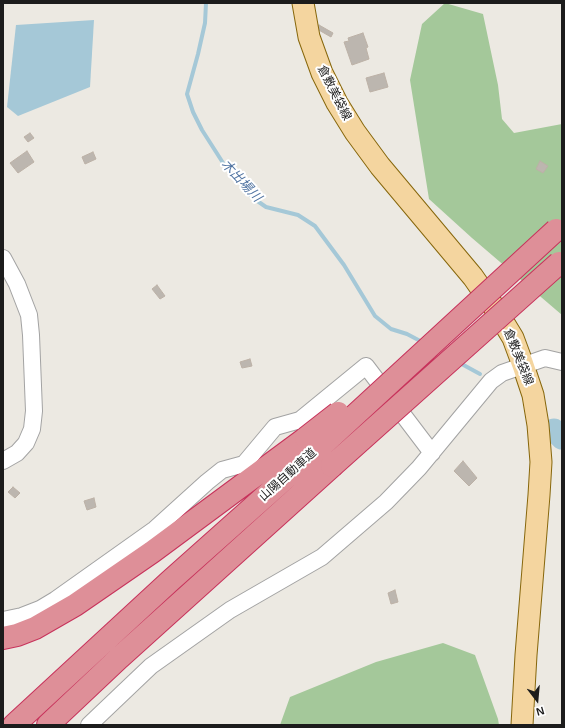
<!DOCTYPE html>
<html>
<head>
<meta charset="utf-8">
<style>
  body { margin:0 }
  #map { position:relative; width:565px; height:728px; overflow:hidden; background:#ece9e2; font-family:Helvetica,sans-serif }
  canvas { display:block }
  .frame { position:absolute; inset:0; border:4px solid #1c1c1c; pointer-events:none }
  .north { position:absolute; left:517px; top:680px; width:40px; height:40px; -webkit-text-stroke:3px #fff; paint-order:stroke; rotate:164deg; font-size:11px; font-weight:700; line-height:16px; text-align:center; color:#1c1c1c }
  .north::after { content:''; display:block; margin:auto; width:14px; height:18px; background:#1c1c1c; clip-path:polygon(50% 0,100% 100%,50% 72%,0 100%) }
</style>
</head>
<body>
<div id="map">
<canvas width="565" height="728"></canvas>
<div class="frame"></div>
<div class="north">N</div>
</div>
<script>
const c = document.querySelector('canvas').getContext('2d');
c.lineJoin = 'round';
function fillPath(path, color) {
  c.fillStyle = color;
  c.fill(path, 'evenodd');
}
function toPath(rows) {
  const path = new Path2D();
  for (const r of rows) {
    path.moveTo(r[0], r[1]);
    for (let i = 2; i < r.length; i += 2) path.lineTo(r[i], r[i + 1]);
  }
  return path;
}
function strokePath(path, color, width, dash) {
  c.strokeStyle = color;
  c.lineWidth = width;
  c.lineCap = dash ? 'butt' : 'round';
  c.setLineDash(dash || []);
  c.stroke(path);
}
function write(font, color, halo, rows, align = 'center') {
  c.font = font + ' Helvetica,"Noto Sans JP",sans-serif';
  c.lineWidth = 4;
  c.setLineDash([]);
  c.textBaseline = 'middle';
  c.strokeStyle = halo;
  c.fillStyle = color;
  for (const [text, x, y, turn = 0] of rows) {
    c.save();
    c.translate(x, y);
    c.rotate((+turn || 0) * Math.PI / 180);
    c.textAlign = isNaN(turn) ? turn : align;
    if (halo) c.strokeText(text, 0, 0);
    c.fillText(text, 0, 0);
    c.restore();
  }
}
fillPath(toPath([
  [445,3,483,14,498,85,502,119,514,133,562,124,562,315,472,238,429,199,410,80,422,24],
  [443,643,475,655,498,719,499,725,280,725,290,697,376,662]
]), '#a4c89a');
fillPath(toPath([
  [94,20,90,87,18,116,7,107,16,25]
]), '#a5c8d7');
strokePath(toPath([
  [206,3,205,23,198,54,187,94,193,112,202,130,225,166,253,198,266,207,298,215,315,226,344,265,375,316,391,329,407,334,424,343],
  [458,362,480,374]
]), '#a5c8d7', 4);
strokePath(toPath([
  [554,430,562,438]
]), '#a5c8d7', 23);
const building = toPath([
  [319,25,333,33,331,37,317,29,319,25],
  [363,33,368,47,366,48,369,59,352,65,344,42,349,41,348,38,363,33],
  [384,73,388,87,370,92,366,78,384,73],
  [30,133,34,138,28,142,24,137,30,133],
  [27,151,34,162,18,173,10,163,27,151],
  [93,152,96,159,85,164,82,157,93,152],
  [540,161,548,166,543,173,536,169,540,161],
  [157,285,165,296,160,299,152,289,157,285],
  [250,359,252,366,242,368,240,362,250,359],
  [463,461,477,478,469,486,454,471,463,461],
  [13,487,20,493,15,498,8,492,13,487],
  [94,498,96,507,87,510,84,501,94,498],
  [395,590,398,602,391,604,388,593,395,590]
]);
fillPath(building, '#bcb6af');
strokePath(building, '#bcb1a6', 1);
const minor = toPath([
  [3,258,17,284,29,315,31,335,34,411,32,429,26,443,17,453,3,461],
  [3,620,22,616,40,609,55,600,155,529,207,482,222,470,244,464,275,427,300,420,366,366,432,453],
  [89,725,151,666,230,610,322,557,386,502,419,468,491,381,502,373,545,358,562,362]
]);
const major = toPath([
  [303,3,309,37,322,73,337,103,355,132,380,166,473,277,496,310,513,338,523,365,533,395,538,425,541,462,539,495,526,655,522,725]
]);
const highway = toPath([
  [3,638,17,635,35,628,75,605,152,552,306,438],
  [14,725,170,581,316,451],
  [48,725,119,658,332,466]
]);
strokePath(minor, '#a3a3a3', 18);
strokePath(major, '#87670c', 23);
strokePath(highway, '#c7325b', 24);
strokePath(minor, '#fff', 16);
strokePath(major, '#f4d59f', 21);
strokePath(highway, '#de8f98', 22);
const highwayBridge = toPath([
  [306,438,338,413],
  [316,451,556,230],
  [332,466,559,263]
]);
strokePath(highwayBridge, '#c7325b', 24, []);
strokePath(highwayBridge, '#de8f98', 22);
write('12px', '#1c1c1c', '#fff', [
  ["倉敷美袋線",334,93,63],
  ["倉敷美袋線",518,357,68],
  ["山陽自動車道",288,475,-42]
]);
write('italic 13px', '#5174a2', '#fff', [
  ["木出場川",241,181,47]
]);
</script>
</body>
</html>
